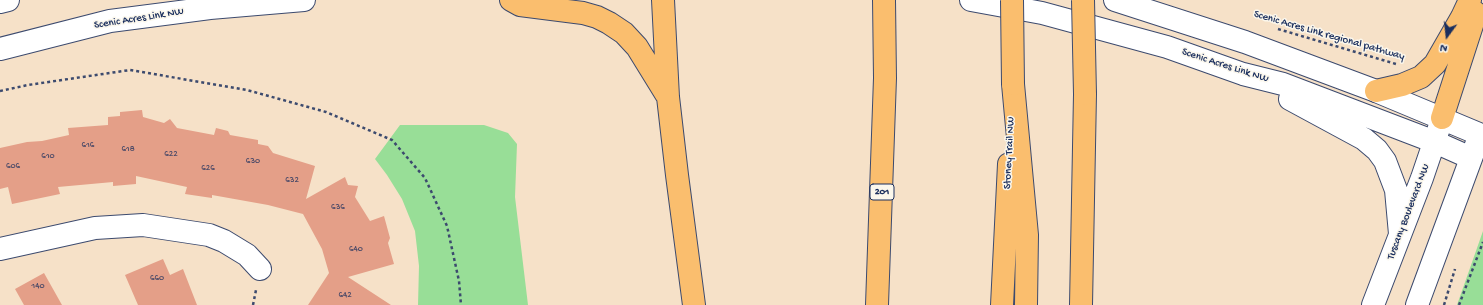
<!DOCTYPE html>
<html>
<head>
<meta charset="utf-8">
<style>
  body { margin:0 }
  #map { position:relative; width:1483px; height:305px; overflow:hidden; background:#f6e1c8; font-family:"Gochi Hand",sans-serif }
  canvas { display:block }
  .north { position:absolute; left:1427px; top:16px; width:40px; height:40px; -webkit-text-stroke:3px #fbf7ec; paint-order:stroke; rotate:195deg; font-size:11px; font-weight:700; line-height:16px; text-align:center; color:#1b2f5e }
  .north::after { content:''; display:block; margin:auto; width:14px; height:18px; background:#1b2f5e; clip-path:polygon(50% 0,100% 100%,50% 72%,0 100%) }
</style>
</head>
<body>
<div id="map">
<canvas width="1483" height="305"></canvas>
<div class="north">N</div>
</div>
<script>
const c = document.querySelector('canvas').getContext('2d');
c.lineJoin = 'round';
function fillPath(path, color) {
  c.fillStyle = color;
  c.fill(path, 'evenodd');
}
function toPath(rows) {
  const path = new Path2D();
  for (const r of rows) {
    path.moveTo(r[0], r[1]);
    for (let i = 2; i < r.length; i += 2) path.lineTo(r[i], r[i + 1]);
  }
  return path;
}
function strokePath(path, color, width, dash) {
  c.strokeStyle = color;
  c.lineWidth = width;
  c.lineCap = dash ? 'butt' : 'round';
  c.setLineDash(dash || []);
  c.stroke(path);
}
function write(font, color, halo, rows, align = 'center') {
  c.font = font + ' "Gochi Hand",sans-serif';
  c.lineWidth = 3;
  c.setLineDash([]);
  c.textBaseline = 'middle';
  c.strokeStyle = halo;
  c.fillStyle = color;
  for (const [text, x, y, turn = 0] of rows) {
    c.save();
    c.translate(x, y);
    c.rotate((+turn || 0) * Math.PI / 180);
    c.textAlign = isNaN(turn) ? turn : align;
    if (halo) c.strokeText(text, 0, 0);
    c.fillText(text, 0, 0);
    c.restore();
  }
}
fillPath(toPath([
  [400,125,484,125,508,133,517,144,515,197,528,305,418,305,419,266,415,231,402,199,387,175,375,159],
  [1483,231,1483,305,1457,305]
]), '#98de97');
fillPath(toPath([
  [142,110,143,117,164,123,170,119,177,128,214,135,216,128,228,131,230,135,258,140,258,144,268,146,273,153,315,166,306,199,345,177,348,185,358,186,355,197,370,221,384,216,390,238,388,243,394,264,348,277,391,305,308,305,329,273,322,249,303,214,268,205,212,195,212,198,185,194,187,187,136,176,136,184,113,186,113,182,58,187,60,194,12,204,8,187,0,189,0,148,27,142,42,141,69,135,68,128,108,125,108,117,120,116,120,112],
  [163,259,170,275,183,269,197,305,138,305,125,275],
  [44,273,62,305,24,305,15,289]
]), '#e49f88');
const minor = toPath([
  [971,0,1042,13,1167,47,1243,74,1283,84,1435,142,1471,158],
  [1115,0,1245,42,1376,91,1479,134],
  [0,2,8,0],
  [0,49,110,21,210,8,304,0],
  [1290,99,1364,139,1377,150,1385,161,1396,190,1400,234],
  [0,249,95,228,143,225,209,235,224,241,247,255,260,269],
  [1373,305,1422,178,1439,128],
  [1417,305,1476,145]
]);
const highway = toPath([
  [511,0,520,5,583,13,597,17,609,23,624,33,637,47,666,94],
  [663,0,668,97,677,175,694,305],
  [1013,84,1027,235,1026,305],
  [1376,91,1402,85,1421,77,1435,64,1462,17,1470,0],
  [1442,118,1476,13],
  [877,305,885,78,884,0],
  [1002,305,1009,164],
  [1081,305,1085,94]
]);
strokePath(minor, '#3c4a6e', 24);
strokePath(highway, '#3c4a6e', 24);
strokePath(toPath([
  [1278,29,1396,64],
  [0,91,28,85,130,70,247,90,326,112,392,140,425,178,447,226,459,281,461,305],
  [253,305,256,290],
  [1444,305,1455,269],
  [1459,305,1483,242]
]), '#3c4a6e', 2.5, [3, 3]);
strokePath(minor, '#fff', 22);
strokePath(highway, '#fabe6e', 22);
const highwayBridge = toPath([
  [1012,0,1013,84],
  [1083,0,1085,94]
]);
strokePath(highwayBridge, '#3c4a6e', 24, []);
strokePath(highwayBridge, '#fabe6e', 22);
write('9px', '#4d4b68', null, [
  ["616",88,146],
  ["618",128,150],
  ["622",171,155],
  ["610",48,157],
  ["630",253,162],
  ["606",13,167],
  ["626",208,169],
  ["632",292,181],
  ["636",338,208],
  ["640",356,250],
  ["660",157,279],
  ["140",38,287],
  ["642",345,296]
]);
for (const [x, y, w] of [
  [882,192,24]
]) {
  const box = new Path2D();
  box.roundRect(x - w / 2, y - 8, w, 16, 3);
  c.fillStyle = '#fbf7ec';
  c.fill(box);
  strokePath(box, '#1b2f5e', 1);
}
write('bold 10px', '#1b2f5e', null, [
  ["201",882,192]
]);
write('11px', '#1b2f5e', '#fbf7ec', [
  ["Scenic Acres Link NW",139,19,-9],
  ["Scenic Acres Link regional pathway",1329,36,16],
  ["Scenic Acres Link NW",1225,66,18],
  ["Stoney Trail NW",1010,153,-87],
  ["Tuscany Boulevard NW",1409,212,-69]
]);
</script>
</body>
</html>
